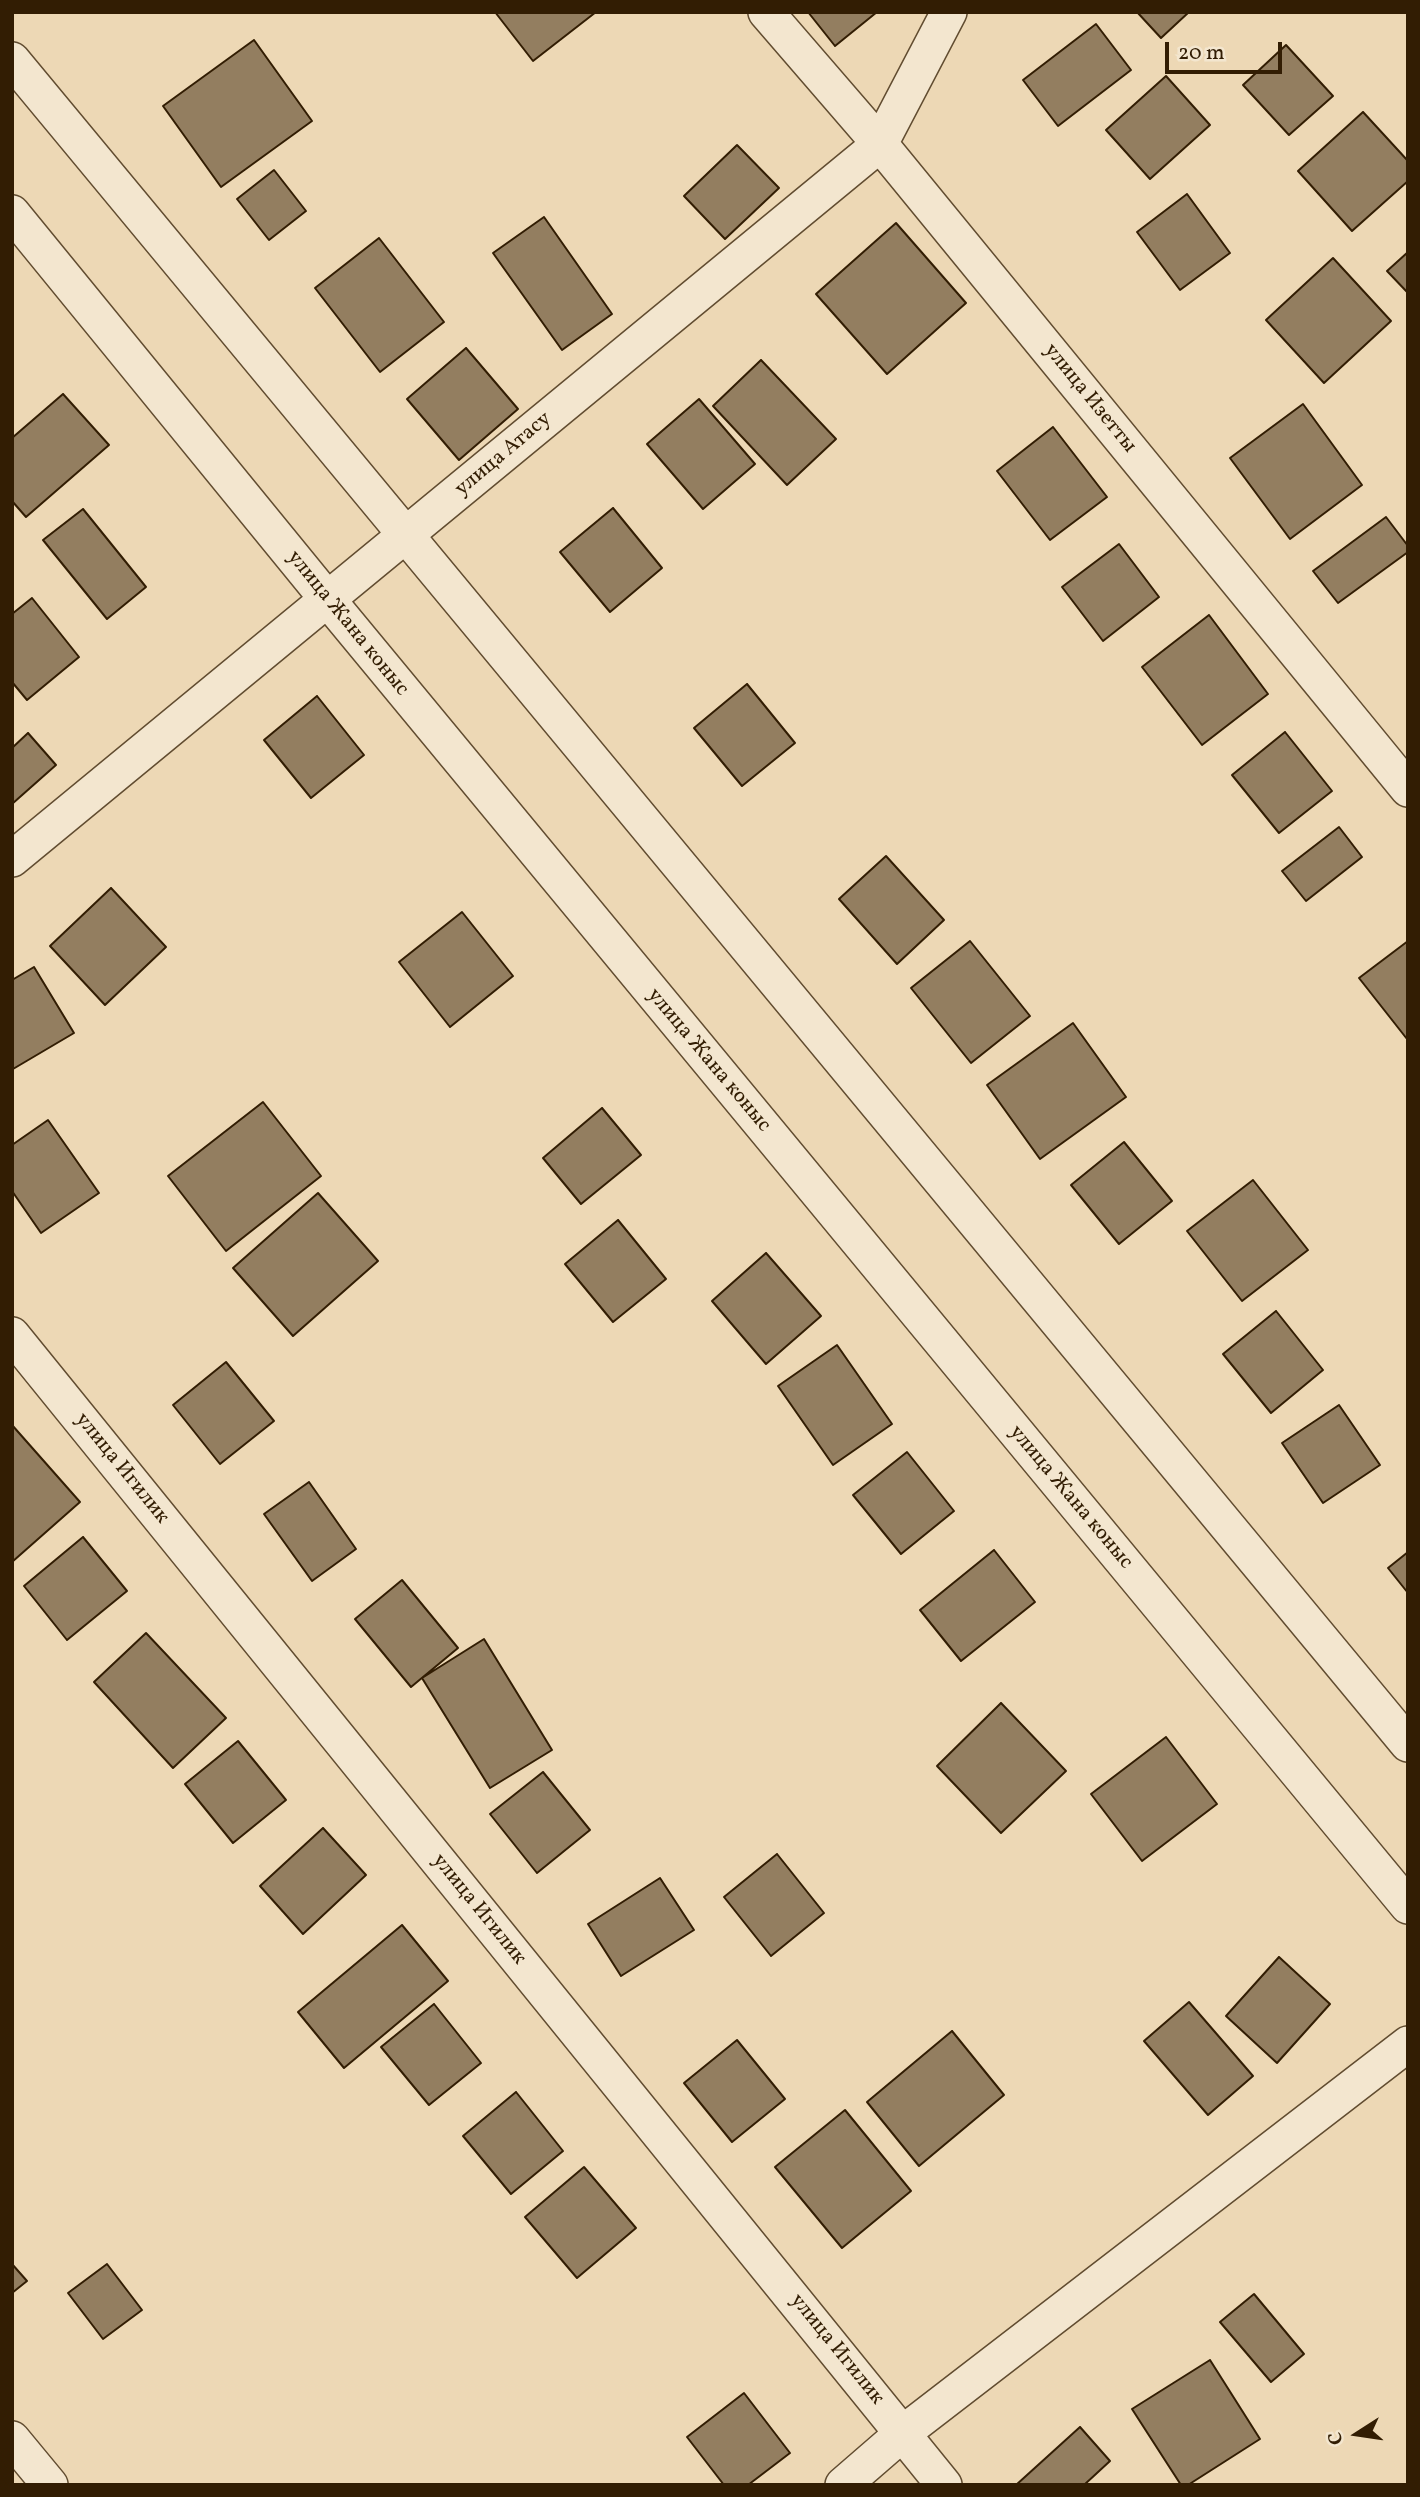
<!DOCTYPE html>
<html>
<head>
<meta charset="utf-8">
<style>
  body { margin:0 }
  #map { position:relative; width:1420px; height:2497px; overflow:hidden; background:#edd8b5; font-family:Vollkorn,serif }
  canvas { display:block }
  .frame { position:absolute; inset:0; border:14px solid #321d03; pointer-events:none }
  .north { position:absolute; left:1322px; top:2399px; width:70px; height:70px; -webkit-text-stroke:5px #f3e6cf; paint-order:stroke; rotate:258deg; font-size:19px; font-weight:700; line-height:28px; text-align:center; color:#321d03 }
  .north::after { content:''; display:block; margin:auto; width:24px; height:32px; background:#321d03; clip-path:polygon(50% 0,100% 100%,50% 72%,0 100%) }
  .scale { position:absolute; left:1165px; top:42px; width:117px; height:32px; box-sizing:border-box; border:4px solid #321d03; border-top:0; padding-left:9px; font-size:21px; line-height:24px; white-space:nowrap; color:#321d03; -webkit-text-stroke:5px #f3e6cf; paint-order:stroke }
</style>
</head>
<body>
<div id="map">
<canvas width="1420" height="2497"></canvas>
<div class="frame"></div>
<div class="north">С</div>
<div class="scale">20 m</div>
</div>
<script>
const c = document.querySelector('canvas').getContext('2d');
c.lineJoin = 'round';
function fillPath(path, color) {
  c.fillStyle = color;
  c.fill(path, 'evenodd');
}
function toPath(rows) {
  const path = new Path2D();
  for (const r of rows) {
    path.moveTo(r[0], r[1]);
    for (let i = 2; i < r.length; i += 2) path.lineTo(r[i], r[i + 1]);
  }
  return path;
}
function strokePath(path, color, width, dash) {
  c.strokeStyle = color;
  c.lineWidth = width;
  c.lineCap = dash ? 'butt' : 'round';
  c.setLineDash(dash || []);
  c.stroke(path);
}
function write(font, color, halo, rows, align = 'center') {
  c.font = font + ' Vollkorn,serif';
  c.lineWidth = 6;
  c.setLineDash([]);
  c.textBaseline = 'middle';
  c.strokeStyle = halo;
  c.fillStyle = color;
  for (const [text, x, y, turn = 0] of rows) {
    c.save();
    c.translate(x, y);
    c.rotate((+turn || 0) * Math.PI / 180);
    c.textAlign = isNaN(turn) ? turn : align;
    if (halo) c.strokeText(text, 0, 0);
    c.fillText(text, 0, 0);
    c.restore();
  }
}
const building = toPath([
  [495,12,596,12,533,61,495,12],
  [808,12,877,12,835,46,808,12],
  [1137,12,1189,12,1161,38,1137,12],
  [1096,24,1131,70,1058,126,1023,80,1096,24],
  [254,40,312,121,221,187,163,106,254,40],
  [1286,45,1333,96,1289,135,1243,85,1286,45],
  [1166,76,1210,125,1150,179,1106,130,1166,76],
  [1363,112,1408,161,1408,181,1352,231,1298,171,1363,112],
  [737,145,779,188,725,239,684,196,737,145],
  [274,170,306,211,269,240,237,199,274,170],
  [1187,194,1230,253,1180,290,1137,232,1187,194],
  [544,217,612,314,562,350,493,253,544,217],
  [896,223,966,303,887,374,816,294,896,223],
  [379,238,444,322,380,372,315,288,379,238],
  [1408,252,1408,293,1387,271,1408,252],
  [1333,258,1391,321,1324,383,1266,320,1333,258],
  [466,348,518,409,459,460,407,399,466,348],
  [761,360,836,439,787,485,713,406,761,360],
  [63,394,109,445,26,517,12,501,12,438,63,394],
  [699,399,755,464,703,509,647,444,699,399],
  [1303,404,1362,485,1290,539,1230,458,1303,404],
  [1053,427,1107,497,1050,540,997,471,1053,427],
  [613,508,662,568,610,612,560,552,613,508],
  [83,509,146,587,107,619,43,540,83,509],
  [1386,517,1408,546,1408,552,1338,603,1313,571,1386,517],
  [1119,544,1159,597,1103,641,1062,587,1119,544],
  [32,598,79,657,27,700,12,682,12,614,32,598],
  [1209,615,1268,694,1202,745,1142,667,1209,615],
  [747,684,795,743,742,786,694,728,747,684],
  [317,696,364,755,311,798,264,740,317,696],
  [1285,732,1332,791,1279,833,1232,775,1285,732],
  [28,733,56,765,12,804,12,748,28,733],
  [1339,827,1362,857,1306,901,1282,871,1339,827],
  [886,856,944,920,897,964,839,899,886,856],
  [111,888,166,947,105,1005,50,946,111,888],
  [462,912,513,976,450,1027,399,962,462,912],
  [970,941,1030,1016,971,1063,911,988,970,941],
  [1408,941,1408,1039,1407,1039,1359,978,1408,941],
  [34,967,74,1033,13,1069,12,980,34,967],
  [1073,1023,1126,1097,1040,1159,987,1085,1073,1023],
  [263,1102,321,1176,226,1251,168,1176,263,1102],
  [602,1108,641,1155,581,1204,543,1158,602,1108],
  [48,1120,99,1193,41,1233,12,1191,12,1145,48,1120],
  [1124,1142,1172,1201,1119,1244,1071,1185,1124,1142],
  [1253,1180,1308,1250,1242,1301,1187,1231,1253,1180],
  [318,1193,378,1261,293,1336,233,1268,318,1193],
  [618,1220,666,1279,613,1322,565,1264,618,1220],
  [766,1253,821,1316,766,1364,712,1301,766,1253],
  [1276,1311,1323,1370,1271,1413,1223,1354,1276,1311],
  [837,1345,892,1424,833,1465,778,1386,837,1345],
  [226,1362,274,1421,220,1464,173,1405,226,1362],
  [1339,1405,1380,1465,1323,1503,1282,1443,1339,1405],
  [12,1425,80,1502,12,1562,12,1425],
  [907,1452,954,1511,901,1554,853,1495,907,1452],
  [309,1482,356,1549,312,1581,264,1514,309,1482],
  [83,1537,127,1591,67,1640,24,1586,83,1537],
  [994,1550,1035,1602,961,1661,920,1610,994,1550],
  [1408,1552,1408,1593,1388,1568,1408,1552],
  [402,1580,458,1648,411,1687,355,1619,402,1580],
  [146,1633,226,1718,173,1768,94,1682,146,1633],
  [484,1639,552,1750,490,1788,422,1678,484,1639],
  [1001,1703,1066,1771,1001,1833,937,1766,1001,1703],
  [1166,1737,1217,1804,1142,1861,1091,1794,1166,1737],
  [238,1741,286,1800,233,1843,185,1784,238,1741],
  [543,1772,590,1830,537,1873,490,1814,543,1772],
  [323,1828,366,1875,303,1934,260,1886,323,1828],
  [777,1854,824,1913,771,1956,724,1897,777,1854],
  [660,1878,694,1930,621,1976,588,1924,660,1878],
  [402,1925,448,1981,344,2068,298,2012,402,1925],
  [1279,1957,1330,2004,1277,2063,1226,2016,1279,1957],
  [1189,2002,1253,2076,1208,2115,1144,2041,1189,2002],
  [434,2004,481,2063,429,2105,381,2047,434,2004],
  [952,2031,1004,2095,919,2166,867,2102,952,2031],
  [737,2040,785,2099,732,2142,684,2083,737,2040],
  [516,2092,563,2151,511,2194,463,2136,516,2092],
  [845,2110,911,2191,842,2248,775,2167,845,2110],
  [584,2167,636,2228,577,2278,525,2217,584,2167],
  [12,2264,27,2281,12,2293,12,2264],
  [107,2264,142,2310,103,2339,68,2293,107,2264],
  [1254,2294,1304,2354,1271,2382,1220,2322,1254,2294],
  [1210,2360,1260,2439,1188,2485,1181,2485,1132,2409,1210,2360],
  [744,2393,790,2453,748,2485,724,2485,687,2437,744,2393],
  [1080,2427,1110,2461,1084,2485,1016,2485,1080,2427]
]);
fillPath(building, '#937e60');
strokePath(building, '#321d03', 2);
const minor = toPath([
  [766,12,880,144,1408,789],
  [12,60,1408,1744],
  [12,213,328,600,1408,1906],
  [12,859,880,144,949,12],
  [12,1335,944,2485],
  [12,2439,50,2485],
  [843,2485,903,2433,1408,2044]
]);
strokePath(minor, '#614c30', 38);
strokePath(minor, '#f3e6cf', 35);
write('21px', '#321d03', '#f3e6cf', [
  ["улица Изетты",1089,399,51],
  ["улица Атасу",504,455,-40],
  ["улица Жана коныс",347,624,51],
  ["улица Жана коныс",708,1061,50],
  ["улица Игилик",121,1469,51],
  ["улица Жана коныс",1070,1498,50],
  ["улица Игилик",478,1910,51],
  ["улица Игилик",836,2350,51]
]);
</script>
</body>
</html>
